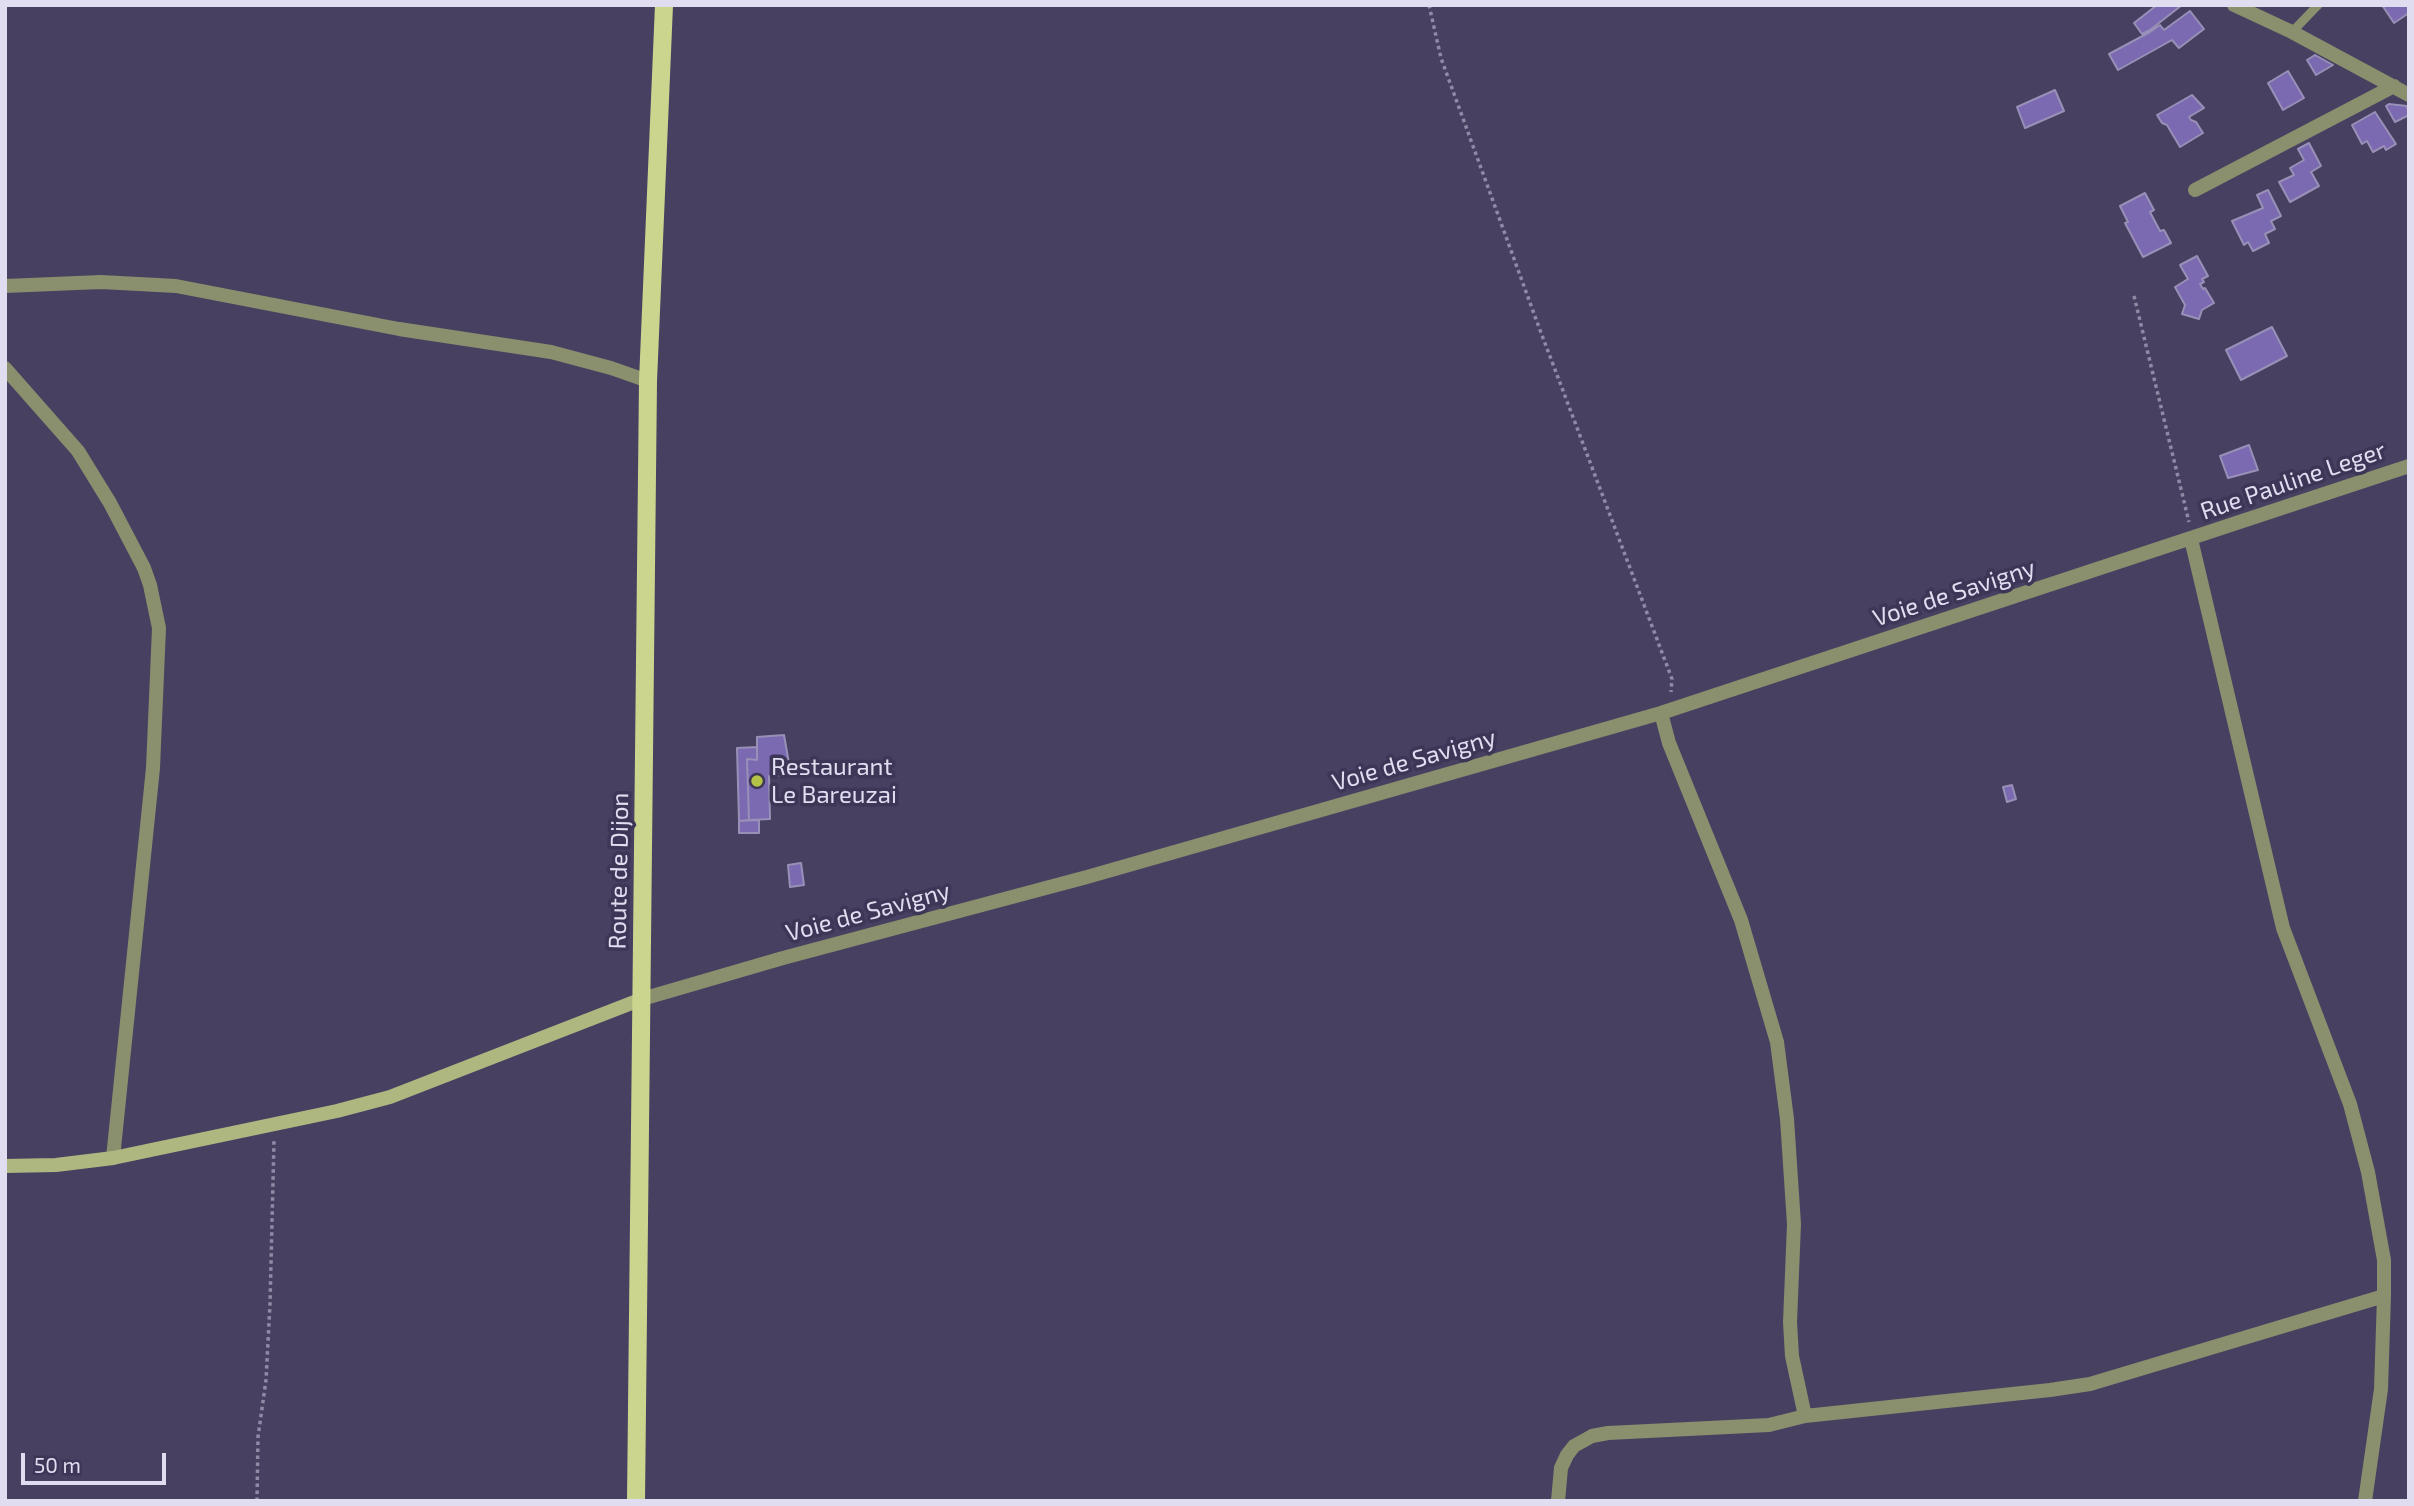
<!DOCTYPE html>
<html>
<head>
<meta charset="utf-8">
<style>
  body { margin:0 }
  #map { position:relative; width:2414px; height:1506px; overflow:hidden; background:#484061; font-family:"Exo 2",sans-serif }
  canvas { display:block }
  .frame { position:absolute; inset:0; border:7px solid #e1ddf1; pointer-events:none }
  .scale { position:absolute; left:21px; top:1453px; width:145px; height:32px; box-sizing:border-box; border:4px solid #e1ddf1; border-top:0; padding-left:9px; font-size:21px; line-height:24px; white-space:nowrap; color:#e1ddf1; -webkit-text-stroke:5px #3d3656; paint-order:stroke }
</style>
</head>
<body>
<div id="map">
<canvas width="2414" height="1506"></canvas>
<div class="frame"></div>
<div class="scale">50 m</div>
</div>
<script>
const c = document.querySelector('canvas').getContext('2d');
c.lineJoin = 'round';
function fillPath(path, color) {
  c.fillStyle = color;
  c.fill(path, 'evenodd');
}
function toPath(rows) {
  const path = new Path2D();
  for (const r of rows) {
    path.moveTo(r[0], r[1]);
    for (let i = 2; i < r.length; i += 2) path.lineTo(r[i], r[i + 1]);
  }
  return path;
}
function strokePath(path, color, width, dash) {
  c.strokeStyle = color;
  c.lineWidth = width;
  c.lineCap = dash ? 'butt' : 'round';
  c.setLineDash(dash || []);
  c.stroke(path);
}
function write(font, color, halo, rows, align = 'center') {
  c.font = font + ' "Exo 2",sans-serif';
  c.lineWidth = 7;
  c.setLineDash([]);
  c.textBaseline = 'middle';
  c.strokeStyle = halo;
  c.fillStyle = color;
  for (const [text, x, y, turn = 0] of rows) {
    c.save();
    c.translate(x, y);
    c.rotate((+turn || 0) * Math.PI / 180);
    c.textAlign = isNaN(turn) ? turn : align;
    if (halo) c.strokeText(text, 0, 0);
    c.fillText(text, 0, 0);
    c.restore();
  }
}
const building = toPath([
  [2157,5,2182,5,2150,30,2142,34,2134,23,2157,5],
  [2382,5,2409,5,2409,13,2394,23,2382,5],
  [2190,11,2204,29,2179,48,2172,40,2118,70,2109,54,2150,32,2160,25,2164,30,2190,11],
  [2315,55,2333,65,2316,75,2307,60,2315,55],
  [2288,71,2304,98,2283,110,2268,83,2288,71],
  [2055,90,2064,111,2025,128,2017,107,2055,90],
  [2192,95,2204,108,2189,117,2191,120,2196,122,2203,133,2180,147,2167,125,2162,123,2157,115,2192,95],
  [2389,104,2407,106,2409,115,2395,122,2386,106,2389,104],
  [2375,112,2396,144,2386,150,2384,146,2373,152,2367,141,2362,144,2352,125,2375,112],
  [2309,143,2321,166,2311,172,2319,186,2290,202,2279,182,2294,175,2290,168,2304,160,2298,149,2309,143],
  [2268,190,2281,216,2271,221,2275,229,2265,234,2269,243,2253,251,2248,242,2244,245,2232,221,2263,208,2257,195,2268,190],
  [2145,193,2154,210,2150,212,2160,231,2164,230,2171,243,2143,257,2125,223,2128,222,2120,206,2145,193],
  [2197,256,2208,276,2202,279,2204,282,2200,284,2203,289,2205,288,2214,303,2202,310,2199,319,2182,314,2185,305,2175,287,2188,279,2180,265,2197,256],
  [2272,327,2287,356,2241,380,2226,350,2272,327],
  [2249,445,2258,470,2228,478,2220,456,2249,445],
  [784,735,791,775,769,776,770,819,749,820,747,759,757,760,757,737,784,735],
  [757,747,757,760,747,759,749,820,739,821,737,748,757,747],
  [2012,785,2016,799,2007,802,2003,787,2012,785],
  [759,820,759,833,739,833,739,821,759,820],
  [801,863,804,885,790,887,788,865,801,863]
]);
fillPath(building, '#7b69b1');
strokePath(building, '#9890b6', 2);
strokePath(toPath([
  [1429,5,1441,58,1537,322,1672,679,1671,692],
  [2134,296,2189,522],
  [257,1501,258,1437,266,1380,270,1304,274,1141]
]), '#908aa5', 3.5, [3.5, 3.5]);
strokePath(toPath([
  [2292,32,2318,5]
]), '#8a8f6d', 9);
strokePath(toPath([
  [2234,5,2292,32,2409,95],
  [2195,190,2394,86],
  [5,286,101,282,176,286,399,329,551,352,611,368,648,381],
  [5,368,78,451,110,503,144,568,150,585,159,628,153,768,113,1158],
  [2191,539,2283,928,2350,1104,2368,1172,2384,1260,2384,1296,2381,1389,2365,1501],
  [1661,713,1669,743,1741,920,1777,1042,1787,1119,1794,1224,1790,1322,1792,1356,1805,1416],
  [642,999,783,958,1087,877,1661,713,2409,466],
  [1558,1501,1561,1468,1567,1455,1574,1446,1592,1436,1608,1433,1769,1425,1805,1416,2050,1390,2090,1384,2384,1296]
]), '#8a8f6d', 14);
strokePath(toPath([
  [5,1166,56,1165,113,1158,337,1111,390,1097,642,999]
]), '#afb780', 14);
strokePath(toPath([
  [636,1501,648,381,664,5]
]), '#ccd58e', 18);
for (const [x, y, r, color] of [
  [757,781,7,"#b6c148"]
]) {
  const dot = new Path2D();
  dot.arc(x, y, r, 0, 2 * Math.PI);
  c.fillStyle = color;
  c.fill(dot);
  strokePath(dot, '#3d3656', 2.5);
}
write('24px', '#e1ddf1', '#3d3656', [
  ["Rue Pauline Leger",2293,481,-19],
  ["Voie de Savigny",1954,593,-18],
  ["Voie de Savigny",1414,760,-16],
  ["Route de Dijon",619,871,-89],
  ["Voie de Savigny",868,912,-15]
]);
write('24px', '#e1ddf1', '#3d3656', [
  ["Restaurant",771,767],
  ["Le Bareuzai",771,795]
], 'left');
</script>
</body>
</html>
